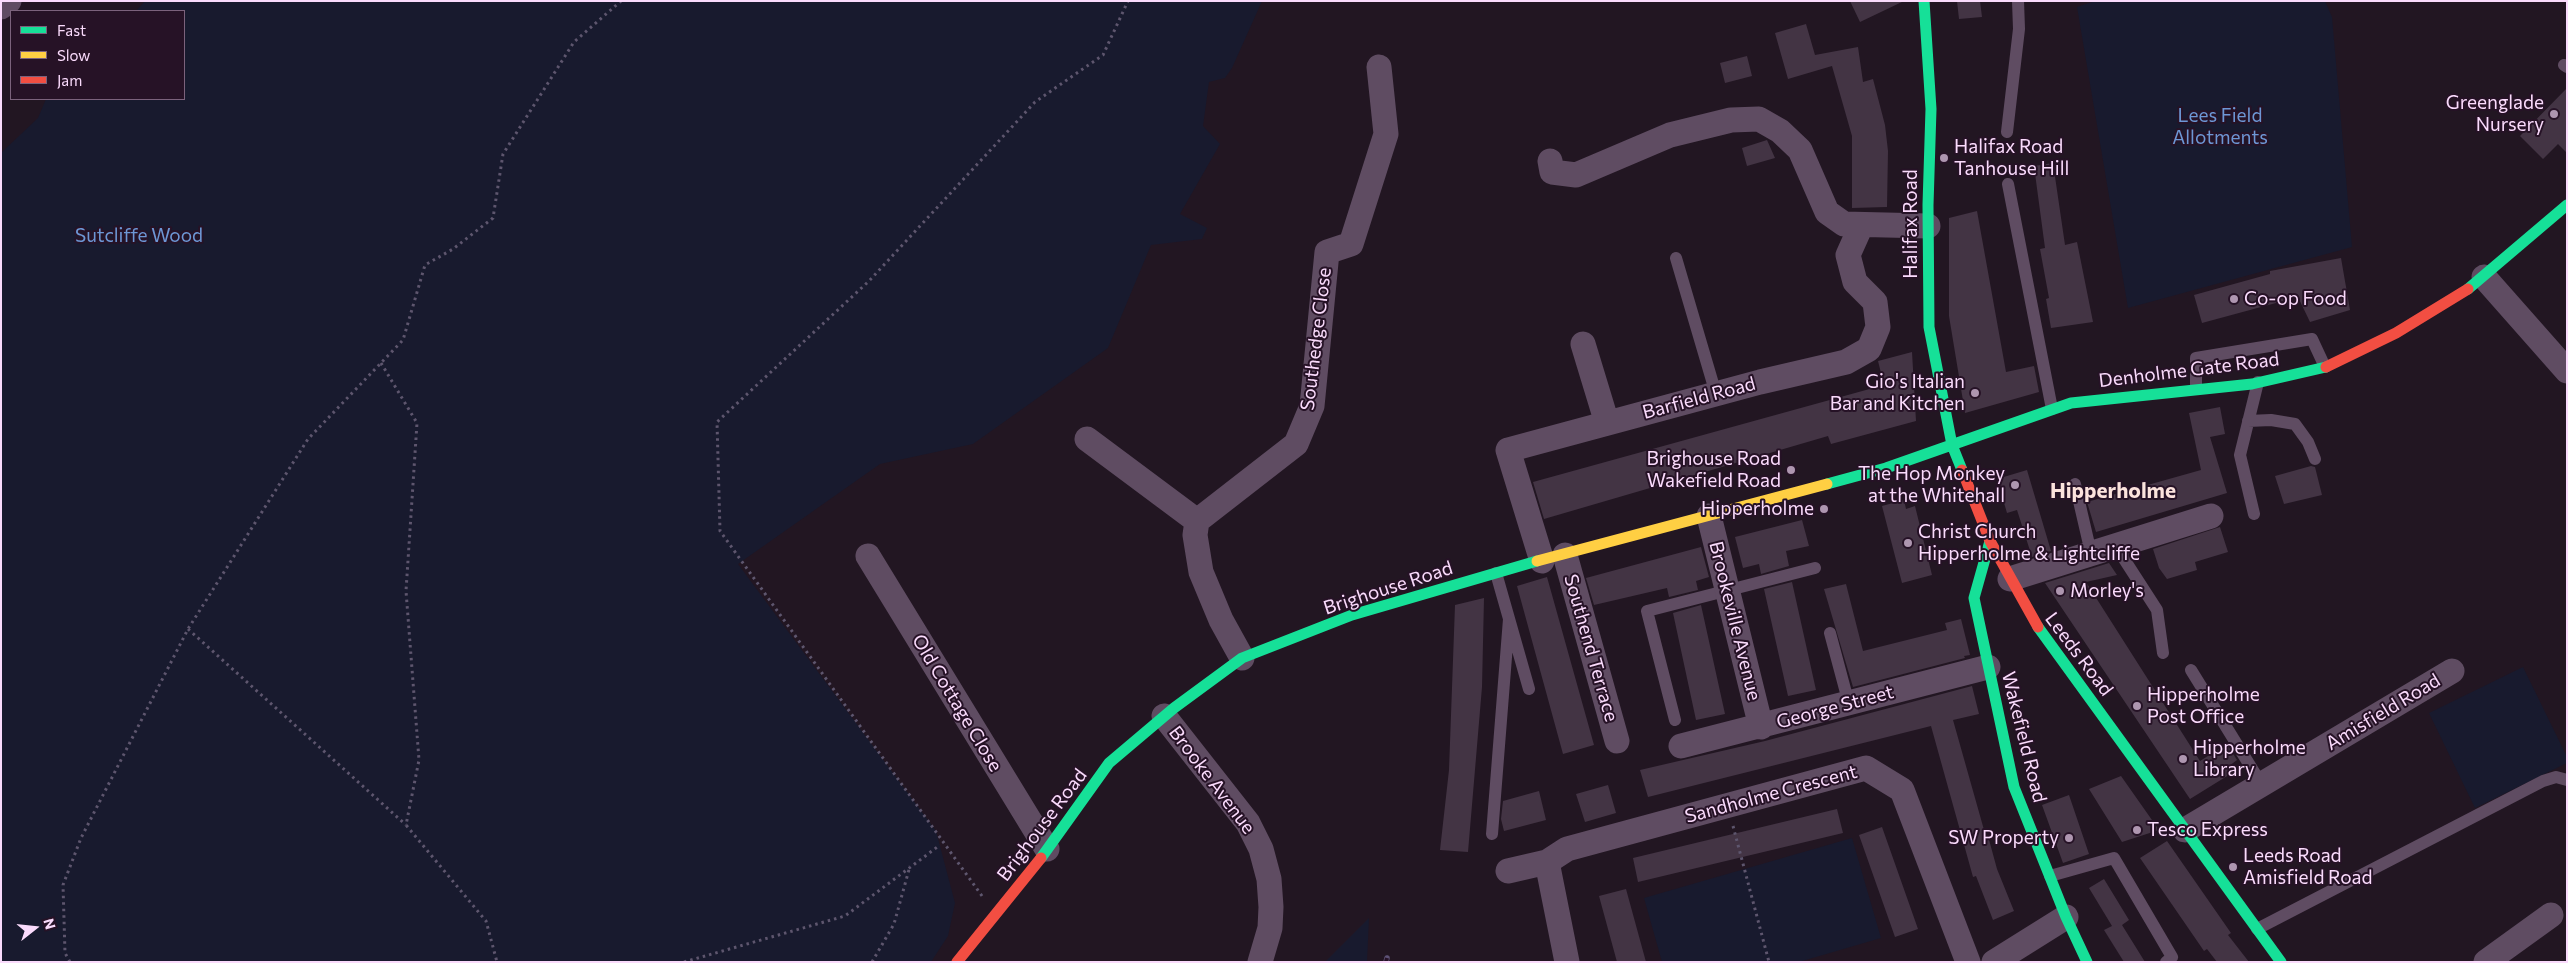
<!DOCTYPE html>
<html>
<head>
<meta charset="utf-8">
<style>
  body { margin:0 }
  #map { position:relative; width:2568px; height:963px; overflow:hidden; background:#221622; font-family:Commissioner,sans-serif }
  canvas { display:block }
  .frame { position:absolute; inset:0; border:2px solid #fadbfc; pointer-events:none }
  .legend { position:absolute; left:10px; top:10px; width:175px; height:90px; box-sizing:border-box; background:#261226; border:1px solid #7b627c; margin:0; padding:6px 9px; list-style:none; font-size:15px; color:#fadbfc }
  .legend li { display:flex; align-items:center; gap:10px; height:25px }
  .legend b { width:25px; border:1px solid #7b627c }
  .north { position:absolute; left:10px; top:903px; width:50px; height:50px; -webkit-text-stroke:4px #261226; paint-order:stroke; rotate:74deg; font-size:14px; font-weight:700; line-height:20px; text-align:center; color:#fadbfc }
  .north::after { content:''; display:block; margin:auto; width:18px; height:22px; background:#fadbfc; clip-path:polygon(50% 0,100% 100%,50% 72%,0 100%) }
</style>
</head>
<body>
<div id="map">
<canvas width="2568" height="963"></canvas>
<div class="frame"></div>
<ul class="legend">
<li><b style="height:6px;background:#16e098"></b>Fast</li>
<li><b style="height:6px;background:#ffcf43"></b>Slow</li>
<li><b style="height:6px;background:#f24e42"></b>Jam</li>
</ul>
<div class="north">N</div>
</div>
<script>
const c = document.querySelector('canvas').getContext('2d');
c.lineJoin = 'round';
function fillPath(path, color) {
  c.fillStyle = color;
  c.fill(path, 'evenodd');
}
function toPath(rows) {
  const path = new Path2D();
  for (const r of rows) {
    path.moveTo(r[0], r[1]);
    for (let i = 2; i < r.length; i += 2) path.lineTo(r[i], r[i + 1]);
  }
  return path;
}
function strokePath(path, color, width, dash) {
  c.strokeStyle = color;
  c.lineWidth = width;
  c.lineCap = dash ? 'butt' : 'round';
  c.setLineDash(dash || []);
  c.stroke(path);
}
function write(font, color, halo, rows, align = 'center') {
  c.font = font + ' Commissioner,sans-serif';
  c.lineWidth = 4;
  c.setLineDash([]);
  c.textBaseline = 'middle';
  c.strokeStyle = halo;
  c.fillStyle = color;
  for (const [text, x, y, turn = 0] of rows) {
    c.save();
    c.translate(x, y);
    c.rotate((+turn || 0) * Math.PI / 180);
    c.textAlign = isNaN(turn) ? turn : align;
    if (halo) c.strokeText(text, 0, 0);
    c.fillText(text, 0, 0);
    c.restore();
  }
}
fillPath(toPath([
  [145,1,1262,1,1232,68,1225,78,1209,82,1203,126,1220,144,1180,214,1207,228,1202,239,1151,245,1108,348,973,444,880,464,738,564,936,831,955,903,948,936,931,962,1,962,1,153,38,118,46,99,184,99,184,11,136,11],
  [2095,1,2325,1,2332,17,2352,247,2128,308,2077,7],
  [2523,667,2567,757,2567,763,2475,808,2429,713],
  [1852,838,1881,938,1799,962,1662,962,1644,898],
  [1369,918,1367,962,1325,962]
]), '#181a2e');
fillPath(toPath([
  [1850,1,1904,1,1860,22],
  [1957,1,1980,1,1982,17,1959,19],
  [1806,24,1815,55,1858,47,1863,82,1873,79,1885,125,1888,151,1887,207,1852,208,1852,136,1832,66,1788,79,1775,33],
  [1747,56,1752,76,1725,83,1720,63],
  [2567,88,2567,153,2558,144,2543,159,2520,136],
  [1767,140,1775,158,1747,166,1742,148],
  [2053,163,2065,245,2077,242,2093,322,2051,328,2046,299,2049,298,2040,249,2045,248,2034,166],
  [1977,211,2006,372,2034,366,2039,392,1965,413,1949,316,1949,218],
  [2341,258,2350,310,2310,322,2298,297,2202,323,2194,295,2270,274,2270,271],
  [1912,352,1916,421,1831,444,1828,436,1544,519,1533,482,1884,385,1878,361],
  [2220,407,2225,434,2210,437,2227,493,2096,532,2087,502,2201,470,2189,413],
  [2311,466,2315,467,2322,495,2284,504,2275,476],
  [2027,470,2051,551,2032,557,2017,510,2007,513,1997,479],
  [1904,500,1906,509,1915,506,1932,575,1902,583,1882,506],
  [1802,520,1809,546,1786,551,1789,566,1761,574,1759,564,1743,568,1735,537],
  [2220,527,2228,552,2195,562,2197,570,2167,579,2159,568,2153,549],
  [1701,547,1709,577,1696,581,1698,590,1669,597,1667,588,1594,605,1586,578],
  [2109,563,2117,575,2086,582,2200,761,2227,744,2237,760,2229,766,2232,773,2190,799,2045,583],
  [1547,577,1594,745,1563,754,1517,586],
  [1792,582,1816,690,1788,696,1764,589],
  [1846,584,1863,651,1947,630,1945,623,1961,619,1970,655,1964,656,1965,658,1853,687,1824,589],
  [1484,598,1482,687,1468,852,1440,850,1449,770,1455,605],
  [1701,605,1725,714,1696,720,1673,613],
  [1972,686,1979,714,1953,720,1986,837,1988,836,1997,869,2014,911,1993,920,1976,876,1973,877,1931,726,1648,797,1640,770,1765,741],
  [2121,776,2159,830,2122,842,2089,789],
  [1608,785,1616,813,1585,822,1576,794],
  [1539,791,1546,820,1504,831,1501,819,1503,801],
  [2069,795,2089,854,2063,863,2042,805],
  [1837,809,1843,833,1638,882,1633,858],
  [1882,827,1918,929,1895,937,1859,835],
  [2167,841,2231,933,2228,935,2249,962,2217,962,2207,949,2204,951,2140,858],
  [2104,879,2129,920,2122,925,2145,962,2124,962,2104,930,2112,926,2089,888],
  [1626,889,1646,962,1617,962,1599,896]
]), '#433444');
strokePath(toPath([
  [381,363,417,423,406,591,419,760,406,825,486,921,497,962],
  [188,629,406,825],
  [1733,826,1769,962],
  [982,896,720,531,717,422,869,281,1035,102,1103,55,1128,1],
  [70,962,65,953,63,885,81,838,188,629,308,439,403,340,425,265,453,249,493,218,503,154,574,42,621,1],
  [684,962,845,916,940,845],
  [872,962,894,924,910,866]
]), '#5e566e', 3, [2.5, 4]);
strokePath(toPath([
  [2564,65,2567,67],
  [2007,132,2019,29,2018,1],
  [2008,184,2052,409],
  [1676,258,1716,394],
  [2196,389,2196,358,2312,339,2325,367],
  [2248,421,2271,420,2295,424,2308,442,2315,459],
  [2075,484,2091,553],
  [2254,514,2240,455,2258,382],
  [2115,545,2157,610,2163,653],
  [1496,573,1529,689],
  [1830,633,1849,704],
  [2191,670,2262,785],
  [1675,720,1647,611,1815,568],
  [1492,834,1509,619],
  [2050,876,2114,858,2172,957,2166,962],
  [2257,929,2543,781,2556,777,2567,780]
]), '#5f4c62', 12);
strokePath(toPath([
  [1,7,9,1],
  [1550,161,1552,172,1576,175,1670,135,1731,120,1759,119,1780,131,1800,150,1827,212,1844,224,1928,226],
  [2484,277,2567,371],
  [1583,344,1607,423],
  [1087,439,1197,521],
  [1709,516,1761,727],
  [1565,555,1617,741],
  [868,556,1047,849],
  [1542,561,1508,450,1760,382,1846,362,1869,349,1878,327,1875,302,1855,282,1848,255,1861,226],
  [2010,579,2211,516],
  [1242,658,1221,620,1201,572,1195,535,1197,521,1296,444,1312,406,1327,252,1351,244,1386,134,1379,67],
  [1164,716,1248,823,1261,849,1269,879,1271,907,1270,928,1260,962],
  [1681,746,1988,667],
  [2185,830,2452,671],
  [1547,862,1567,962],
  [1508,871,1547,862,1567,849,1866,768,1902,790,1968,962],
  [1994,962,2066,917],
  [2486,962,2551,915]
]), '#5f4c62', 25);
strokePath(toPath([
  [1924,1,1931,109,1928,205,1929,327,1952,445,1962,470],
  [2468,289,2567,205],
  [1827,484,1886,468,2071,403,2252,384,2326,367],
  [1990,541,1974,598,2014,787,2066,917,2087,962],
  [2038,627,2281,962],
  [1041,858,1109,763,1174,708,1242,658,1352,615,1537,561]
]), '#16e098', 11);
strokePath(toPath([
  [1537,561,1827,484]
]), '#ffcf43', 11);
strokePath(toPath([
  [2326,367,2396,333,2468,289],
  [1962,470,1990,541,2038,627],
  [957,962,1041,858]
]), '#f24e42', 11);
const rail = toPath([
  [1386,962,1387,958]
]);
strokePath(rail, '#5d5276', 5.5);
strokePath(rail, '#261226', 4, [11]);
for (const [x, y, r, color] of [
  [2554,114,5,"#ae96b0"],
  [1944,158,5,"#ae96b0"],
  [2234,299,5,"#ae96b0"],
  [1975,393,5,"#ae96b0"],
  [1791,470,5,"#ae96b0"],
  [2015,485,5,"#ae96b0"],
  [1824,509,5,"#ae96b0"],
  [1908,543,5,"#ae96b0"],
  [2060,591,5,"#ae96b0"],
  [2137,706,5,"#ae96b0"],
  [2183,759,5,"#ae96b0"],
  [2137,830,5,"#ae96b0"],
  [2069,838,5,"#ae96b0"],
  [2233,867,5,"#ae96b0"]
]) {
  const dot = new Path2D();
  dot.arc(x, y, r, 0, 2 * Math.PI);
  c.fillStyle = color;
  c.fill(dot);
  strokePath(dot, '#261226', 2);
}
write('19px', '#fadbfc', '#261226', [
  ["Greenglade",2544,103,"right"],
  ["Nursery",2544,125,"right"],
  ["Halifax Road",1954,147],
  ["Tanhouse Hill",1954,169],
  ["Co-op Food",2244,299],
  ["Gio's Italian",1965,382,"right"],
  ["Bar and Kitchen",1965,404,"right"],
  ["Brighouse Road",1781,459,"right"],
  ["Wakefield Road",1781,481,"right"],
  ["The Hop Monkey",2005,474,"right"],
  ["at the Whitehall",2005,496,"right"],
  ["Hipperholme",1814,509,"right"],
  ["Christ Church",1918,532],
  ["Hipperholme & Lightcliffe",1918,554],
  ["Morley's",2070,591],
  ["Hipperholme",2147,695],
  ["Post Office",2147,717],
  ["Hipperholme",2193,748],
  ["Library",2193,770],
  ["Tesco Express",2147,830],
  ["SW Property",2059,838,"right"],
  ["Leeds Road",2243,856],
  ["Amisfield Road",2243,878]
], 'left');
write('19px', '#6d97d5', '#261226', [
  ["Lees Field",2220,116],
  ["Allotments",2220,138],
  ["Sutcliffe Wood",139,236]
]);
write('19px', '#fadbfc', '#261226', [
  ["Halifax Road",1911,224,-90],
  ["Southedge Close",1316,339,-83],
  ["Denholme Gate Road",2189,370,-7],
  ["Barfield Road",1699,398,-15],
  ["Brighouse Road",1388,588,-18],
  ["Brookeville Avenue",1735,621,76],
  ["Southend Terrace",1591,648,74],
  ["Leeds Road",2079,654,53],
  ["Old Cottage Close",957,703,59],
  ["George Street",1835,707,-15],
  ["Amisfield Road",2383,712,-31],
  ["Wakefield Road",2024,737,76],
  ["Brooke Avenue",1212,780,53],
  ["Sandholme Crescent",1771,794,-15],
  ["Brighouse Road",1042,825,-53]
]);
write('bold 21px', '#fce3dd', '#261226', [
  ["Hipperholme",2113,491]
]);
</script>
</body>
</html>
